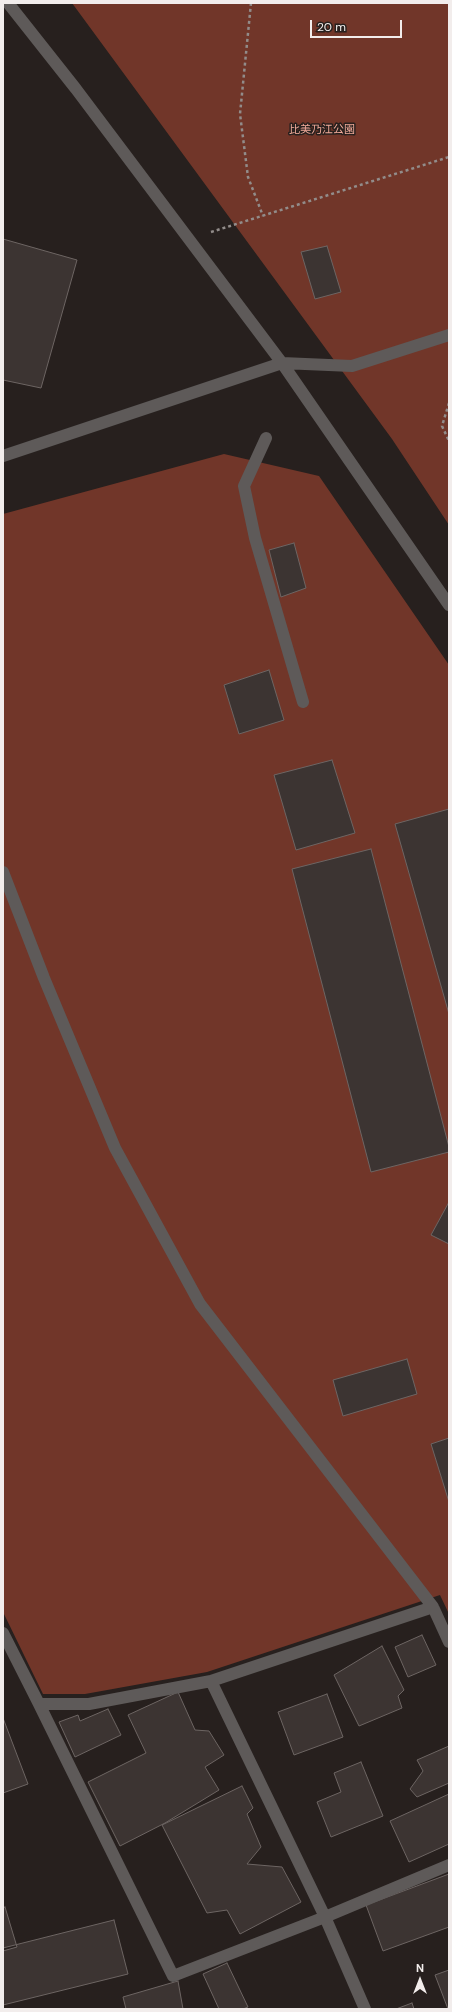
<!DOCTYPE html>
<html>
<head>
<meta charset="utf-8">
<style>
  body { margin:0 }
  #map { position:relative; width:452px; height:2012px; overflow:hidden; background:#27201e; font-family:"DM Sans",sans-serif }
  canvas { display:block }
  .frame { position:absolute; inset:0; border:4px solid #f2edec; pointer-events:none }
  .north { position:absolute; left:400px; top:1960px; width:40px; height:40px; -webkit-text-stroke:3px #27201e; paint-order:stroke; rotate:0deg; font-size:11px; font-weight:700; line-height:16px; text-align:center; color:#f2edec }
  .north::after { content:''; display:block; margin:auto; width:14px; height:18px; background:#f2edec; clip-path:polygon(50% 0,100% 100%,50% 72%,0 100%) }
  .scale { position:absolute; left:310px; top:20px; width:92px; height:18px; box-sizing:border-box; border:2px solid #f2edec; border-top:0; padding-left:5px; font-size:12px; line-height:14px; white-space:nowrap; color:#f2edec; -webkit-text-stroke:3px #27201e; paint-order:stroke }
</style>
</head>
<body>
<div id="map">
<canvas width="452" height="2012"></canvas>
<div class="frame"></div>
<div class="north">N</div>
<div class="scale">20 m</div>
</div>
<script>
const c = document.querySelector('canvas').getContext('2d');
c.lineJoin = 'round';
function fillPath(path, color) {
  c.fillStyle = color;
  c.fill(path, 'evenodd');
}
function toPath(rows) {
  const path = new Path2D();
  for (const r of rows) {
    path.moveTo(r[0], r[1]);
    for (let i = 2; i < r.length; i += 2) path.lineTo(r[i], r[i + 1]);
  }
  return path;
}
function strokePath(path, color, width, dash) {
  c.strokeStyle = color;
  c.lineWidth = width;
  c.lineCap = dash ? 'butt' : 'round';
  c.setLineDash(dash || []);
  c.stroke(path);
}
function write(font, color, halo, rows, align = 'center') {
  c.font = font + ' "DM Sans","Noto Sans JP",sans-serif';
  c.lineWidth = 3;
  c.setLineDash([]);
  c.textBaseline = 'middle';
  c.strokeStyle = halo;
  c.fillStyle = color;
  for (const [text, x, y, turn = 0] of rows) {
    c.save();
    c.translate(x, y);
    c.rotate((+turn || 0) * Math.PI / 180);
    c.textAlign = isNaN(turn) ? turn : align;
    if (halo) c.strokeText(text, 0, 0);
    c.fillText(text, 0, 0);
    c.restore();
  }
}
fillPath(toPath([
  [72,3,449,3,449,525,392,439],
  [224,454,319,476,449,665,449,1614,440,1595,207,1672,85,1694,43,1694,3,1612,3,514]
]), '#713629');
const building = toPath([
  [3,239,77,260,41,388,3,380,3,239],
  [327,246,341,292,315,299,301,252,327,246],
  [294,543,306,588,281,597,269,550,294,543],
  [269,670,284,720,239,734,224,685,269,670],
  [332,760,355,833,296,850,274,775,332,760],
  [449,809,449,1014,395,824,449,809],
  [371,849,449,1147,449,1152,371,1172,292,869,371,849],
  [449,1202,449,1244,431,1235,449,1202],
  [407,1359,417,1394,343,1416,333,1380,407,1359],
  [449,1438,449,1502,431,1444,449,1438],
  [422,1635,436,1665,408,1677,395,1647,422,1635],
  [382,1646,404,1690,398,1696,402,1708,359,1726,334,1675,382,1646],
  [178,1692,195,1730,209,1731,224,1755,205,1767,219,1790,165,1823,120,1846,88,1782,146,1753,128,1715,178,1692],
  [327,1694,343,1737,294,1755,278,1712,327,1694],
  [108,1709,121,1735,75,1757,59,1722,78,1715,80,1721,108,1709],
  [3,1718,28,1784,3,1793,3,1718],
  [449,1746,449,1783,417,1797,410,1789,423,1771,417,1760,449,1746],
  [361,1762,383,1816,331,1837,317,1802,341,1792,334,1773,361,1762],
  [242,1786,253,1808,247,1814,261,1847,247,1864,282,1867,301,1902,240,1934,227,1910,207,1913,162,1825,242,1786],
  [449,1794,449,1844,409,1862,390,1821,449,1794],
  [449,1874,449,1927,383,1951,366,1905,449,1874],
  [5,1907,17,1947,3,1951,3,1908,5,1907],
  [114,1920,128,1974,3,2005,3,1948,114,1920],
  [227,1963,248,2007,243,2009,219,2009,203,1974,227,1963],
  [449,1970,449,2009,448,2009,435,1975,449,1970],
  [178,1981,183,2009,126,2009,123,1997,178,1981],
  [412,2003,414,2009,396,2009,412,2003]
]);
fillPath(building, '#3c3432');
strokePath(building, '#6d6563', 1);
strokePath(toPath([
  [251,3,240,114,248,177,263,216],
  [211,232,449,157],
  [449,403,442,426,449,441]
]), '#928c8a', 2.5, [3, 3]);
strokePath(toPath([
  [8,3,76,89,282,363,449,605],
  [266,438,244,486,255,538,303,702],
  [3,456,282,363,352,366,449,335],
  [3,872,44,978,115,1148,200,1304,433,1607],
  [3,1633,39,1704,89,1704,211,1681,433,1607,449,1642],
  [211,1681,325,1917,365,2009],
  [39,1704,173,1976,325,1917,449,1865]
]), '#5e5a59', 12);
write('11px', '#f2ab9a', '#27201e', [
  ["比美乃江公園",322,130]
]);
</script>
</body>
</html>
